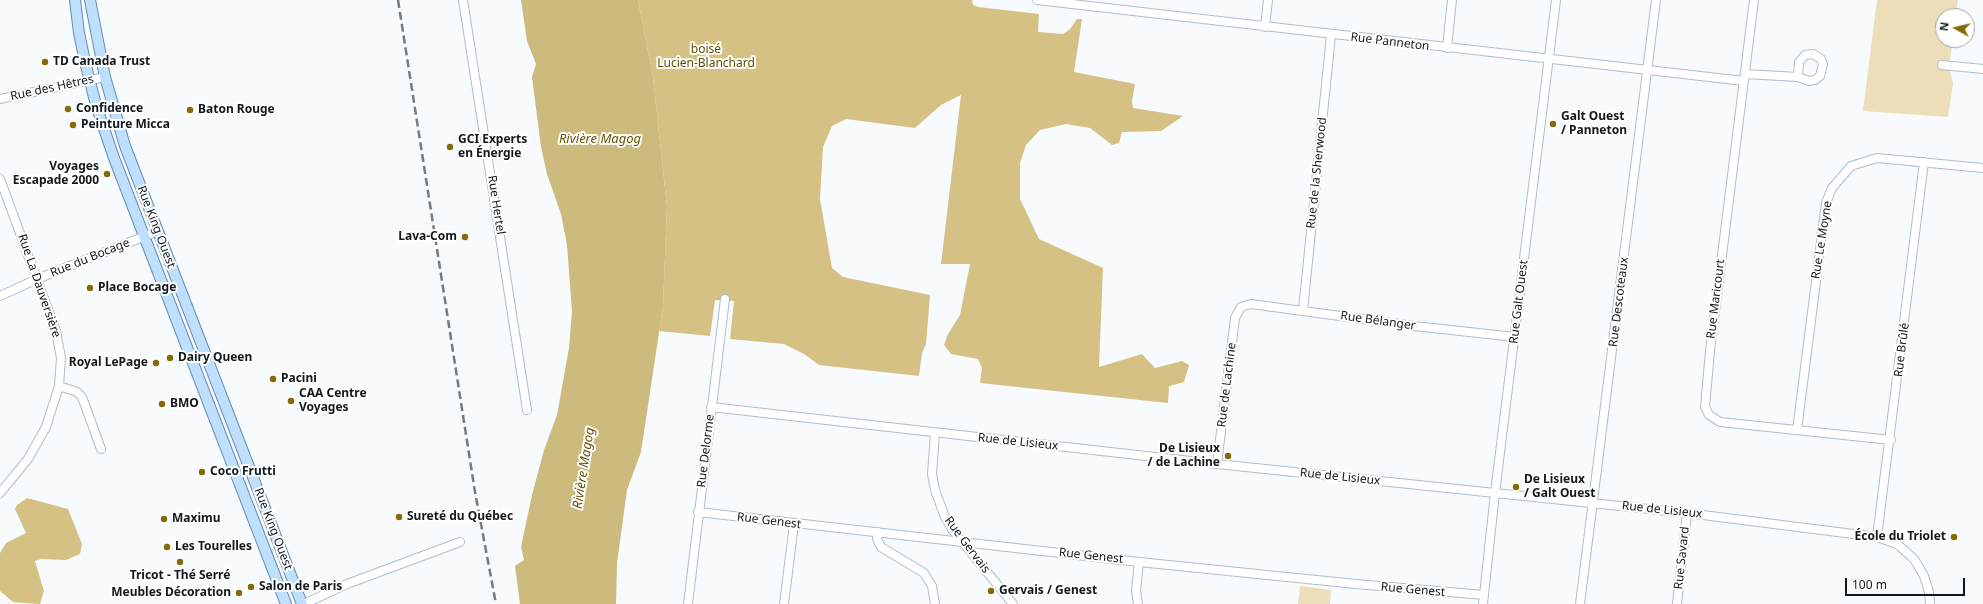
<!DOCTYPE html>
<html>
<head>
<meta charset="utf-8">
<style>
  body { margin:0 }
  #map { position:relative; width:1983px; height:604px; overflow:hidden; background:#f7fbfe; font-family:"Noto Sans",sans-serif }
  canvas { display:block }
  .north { position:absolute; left:1935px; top:8px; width:40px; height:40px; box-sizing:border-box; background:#fff; border:1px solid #a0a3a5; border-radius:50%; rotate:278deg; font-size:11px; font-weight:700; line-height:16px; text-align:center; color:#11181e }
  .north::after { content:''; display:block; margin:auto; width:14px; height:18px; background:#846b07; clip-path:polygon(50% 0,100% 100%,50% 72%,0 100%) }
  .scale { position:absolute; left:1845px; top:578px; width:120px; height:18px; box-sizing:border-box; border:2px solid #11181e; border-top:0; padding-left:5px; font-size:12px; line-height:14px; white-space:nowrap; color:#11181e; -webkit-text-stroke:3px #fff; paint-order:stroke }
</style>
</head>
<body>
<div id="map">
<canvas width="1983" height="604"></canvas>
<div class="north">N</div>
<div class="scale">100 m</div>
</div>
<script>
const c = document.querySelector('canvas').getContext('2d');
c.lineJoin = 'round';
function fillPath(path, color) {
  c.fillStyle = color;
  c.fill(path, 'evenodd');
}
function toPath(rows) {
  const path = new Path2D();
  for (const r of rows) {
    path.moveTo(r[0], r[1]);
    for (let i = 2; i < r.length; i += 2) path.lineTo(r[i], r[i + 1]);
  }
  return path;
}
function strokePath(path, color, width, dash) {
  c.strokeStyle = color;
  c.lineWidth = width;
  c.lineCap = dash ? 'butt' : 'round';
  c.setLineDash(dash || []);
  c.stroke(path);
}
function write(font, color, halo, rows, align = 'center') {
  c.font = font + ' "Noto Sans",sans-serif';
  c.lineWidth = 4;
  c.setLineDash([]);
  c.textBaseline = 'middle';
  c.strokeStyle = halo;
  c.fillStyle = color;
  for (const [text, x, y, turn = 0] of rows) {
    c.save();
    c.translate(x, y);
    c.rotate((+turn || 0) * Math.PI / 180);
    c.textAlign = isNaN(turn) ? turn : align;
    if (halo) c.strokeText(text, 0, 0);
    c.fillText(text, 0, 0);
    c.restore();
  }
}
fillPath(toPath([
  [1877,0,1958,0,1956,16,1943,16,1943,40,1953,40,1949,65,1953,84,1948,117,1863,111],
  [1300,586,1331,590,1330,604,1298,604]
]), '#ebdeb8');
fillPath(toPath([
  [638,0,972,0,973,5,978,7,1039,14,1038,32,1063,34,1070,29,1077,19,1082,19,1074,72,1135,84,1132,101,1133,108,1183,116,1161,131,1122,132,1119,143,1112,145,1090,128,1066,124,1040,130,1026,145,1020,163,1020,199,1039,239,1103,268,1099,367,1142,354,1155,368,1182,361,1189,365,1184,382,1169,386,1168,403,980,383,982,368,978,359,951,354,944,345,948,334,960,315,970,264,941,264,961,95,941,105,915,128,846,119,832,126,823,147,820,199,832,268,843,277,930,295,926,344,922,353,919,376,819,365,804,354,784,344,730,339,734,301,715,300,710,336,659,331,663,306,667,207,653,77],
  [27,498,68,509,82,544,80,554,66,560,41,559,35,561,44,591,40,604,13,602,0,591,0,553,6,543,26,533,15,509,17,505]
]), '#d5c184');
fillPath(toPath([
  [521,0,638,0,653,77,667,207,663,306,641,452,627,490,617,563,616,604,520,604,515,566,524,560,521,547,532,495,544,450,557,415,569,348,572,311,567,245,561,214,547,174,541,147,532,77,536,64,527,41]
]), '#cdba7d');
const minor = toPath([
  [463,0,527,410],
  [1037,0,1744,81],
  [1754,0,1710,351,1705,407,1709,415,1720,422,1891,440],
  [1265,27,1268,0],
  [1447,48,1452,0],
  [1942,65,1983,69],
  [1745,74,1798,77,1809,81,1815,80,1820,76,1823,64,1821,59,1813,54,1805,55,1799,62,1798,77],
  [0,99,105,77],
  [0,179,56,331,61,358,59,386,46,427,28,459,0,493],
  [0,296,37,279,158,231],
  [1303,310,1331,35],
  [59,386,77,392,82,397,101,449],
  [711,407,1217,464,1687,513,1877,537,1897,544,1914,559,1924,576,1929,592,1930,604],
  [1797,430,1826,203,1832,188,1851,166,1877,158,1983,168],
  [935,433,932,474,935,490,945,517,952,529,1013,604],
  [1217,464,1235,318,1241,307,1251,304,1414,326,1515,337],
  [698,512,1139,562,1356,584,1484,595],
  [878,532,877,539,881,547,924,573,932,586,935,604],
  [1877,537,1924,162],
  [304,604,347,584,460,542],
  [688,604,725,299],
  [784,604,794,524],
  [1138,604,1136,591,1139,562],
  [1483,604,1495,493,1556,0],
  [1580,604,1656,0],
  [1677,604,1687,513]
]);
const major = toPath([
  [75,0,79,33,86,66,96,105,114,158,286,604],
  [90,0,105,77,125,146,302,604]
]);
strokePath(minor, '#acbece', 10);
strokePath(major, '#668daf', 12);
strokePath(minor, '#fff', 8);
strokePath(major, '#bee0fe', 10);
strokePath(toPath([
  [398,0,475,492,496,604]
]), '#757b7f', 2.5, [8, 4]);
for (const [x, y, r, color] of [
  [45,62,4,"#846b07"],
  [68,109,4,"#846b07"],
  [190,110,4,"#846b07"],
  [1553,124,4,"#846b07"],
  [73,125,4,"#846b07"],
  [450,147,4,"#846b07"],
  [107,174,4,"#846b07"],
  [465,237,4,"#846b07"],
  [90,288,4,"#846b07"],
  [170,358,4,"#846b07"],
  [156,363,4,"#846b07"],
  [273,379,4,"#846b07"],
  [291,401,4,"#846b07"],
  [162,404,4,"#846b07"],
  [1228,456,4,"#846b07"],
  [202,472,4,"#846b07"],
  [1516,487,4,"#846b07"],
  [399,517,4,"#846b07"],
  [164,519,4,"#846b07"],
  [1954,537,4,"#846b07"],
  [167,547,4,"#846b07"],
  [180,562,4,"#846b07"],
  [251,587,4,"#846b07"],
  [991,591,4,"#846b07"],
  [239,593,4,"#846b07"]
]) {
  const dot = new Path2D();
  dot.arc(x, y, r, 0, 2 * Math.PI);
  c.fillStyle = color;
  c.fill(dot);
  strokePath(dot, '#fff', 1.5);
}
write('12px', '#11181e', '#fff', [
  ["Rue Panneton",1390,42,7],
  ["Rue des Hêtres",52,88,-12],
  ["Rue de la Sherwood",1317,173,-84],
  ["Rue Hertel",496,205,81],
  ["Rue King Ouest",156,227,69],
  ["Rue Le Moyne",1822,240,-81],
  ["Rue du Bocage",90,258,-22],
  ["Rue La Dauversière",39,286,71],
  ["Rue Maricourt",1716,299,-83],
  ["Rue Galt Ouest",1519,302,-83],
  ["Rue Descoteaux",1619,302,-83],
  ["Rue Bélanger",1378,321,8],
  ["Rue Brûlé",1902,350,-83],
  ["Rue de Lachine",1227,385,-83],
  ["Rue de Lisieux",1018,442,6],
  ["Rue Delorme",706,451,-83],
  ["Rue de Lisieux",1340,477,6],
  ["Rue de Lisieux",1662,510,6],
  ["Rue Genest",769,521,7],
  ["Rue King Ouest",273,529,69],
  ["Rue Gervais",967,545,53],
  ["Rue Genest",1091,556,6],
  ["Rue Savard",1682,558,-84],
  ["Rue Genest",1413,590,5]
]);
write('12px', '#624e00', '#fff', [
  ["boisé",706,50],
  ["Lucien-Blanchard",706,64]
]);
write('bold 12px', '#11181e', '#fff', [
  ["TD Canada Trust",53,62],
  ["Confidence",76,109],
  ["Baton Rouge",198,110],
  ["Galt Ouest",1561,117],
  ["/ Panneton",1561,131],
  ["Peinture Micca",81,125],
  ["GCI Experts",458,140],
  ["en Énergie",458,154],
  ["Voyages",99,167,"right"],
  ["Escapade 2000",99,181,"right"],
  ["Lava-Com",457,237,"right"],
  ["Place Bocage",98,288],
  ["Dairy Queen",178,358],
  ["Royal LePage",148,363,"right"],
  ["Pacini",281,379],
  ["CAA Centre",299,394],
  ["Voyages",299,408],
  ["BMO",170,404],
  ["De Lisieux",1220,449,"right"],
  ["/ de Lachine",1220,463,"right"],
  ["Coco Frutti",210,472],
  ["De Lisieux",1524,480],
  ["/ Galt Ouest",1524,494],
  ["Sureté du Québec",407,517],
  ["Maximu",172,519],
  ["École du Triolet",1946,537,"right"],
  ["Les Tourelles",175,547],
  ["Tricot - Thé Serré",180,576,"center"],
  ["Salon de Paris",259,587],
  ["Gervais / Genest",999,591],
  ["Meubles Décoration",231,593,"right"]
], 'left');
write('italic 13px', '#665204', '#fff', [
  ["Rivière Magog",600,139],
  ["Rivière Magog",584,468,-81]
]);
</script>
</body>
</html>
